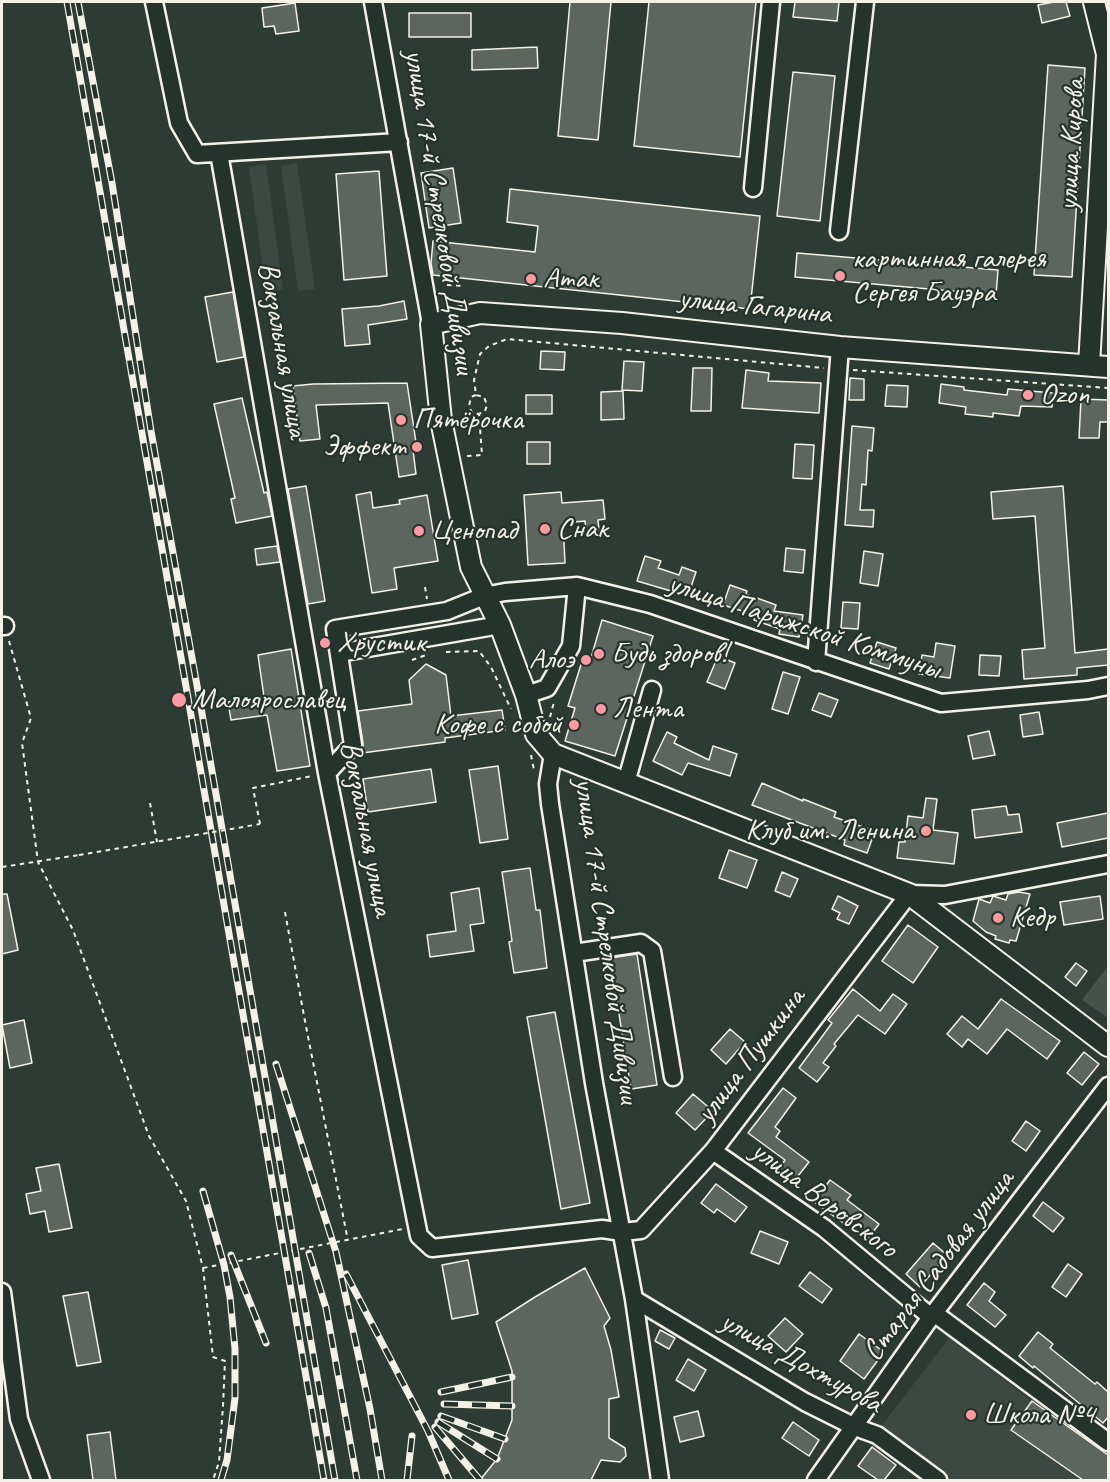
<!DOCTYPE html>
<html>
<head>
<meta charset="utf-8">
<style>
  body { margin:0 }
  #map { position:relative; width:1110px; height:1482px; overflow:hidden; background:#2e3b34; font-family:Caveat,sans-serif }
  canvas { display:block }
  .frame { position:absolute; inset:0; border:3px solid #f4f1e8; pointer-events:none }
</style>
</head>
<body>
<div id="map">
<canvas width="1110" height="1482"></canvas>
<div class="frame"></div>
</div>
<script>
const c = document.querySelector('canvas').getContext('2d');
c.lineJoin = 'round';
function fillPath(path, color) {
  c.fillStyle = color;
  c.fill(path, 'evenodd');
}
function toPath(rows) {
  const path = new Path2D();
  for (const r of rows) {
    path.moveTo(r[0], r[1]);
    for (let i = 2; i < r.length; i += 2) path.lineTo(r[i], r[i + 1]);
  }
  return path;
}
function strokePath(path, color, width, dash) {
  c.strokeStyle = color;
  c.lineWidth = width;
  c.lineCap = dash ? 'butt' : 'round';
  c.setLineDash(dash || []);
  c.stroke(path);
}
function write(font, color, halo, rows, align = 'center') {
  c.font = font + ' Caveat,sans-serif';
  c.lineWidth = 4.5;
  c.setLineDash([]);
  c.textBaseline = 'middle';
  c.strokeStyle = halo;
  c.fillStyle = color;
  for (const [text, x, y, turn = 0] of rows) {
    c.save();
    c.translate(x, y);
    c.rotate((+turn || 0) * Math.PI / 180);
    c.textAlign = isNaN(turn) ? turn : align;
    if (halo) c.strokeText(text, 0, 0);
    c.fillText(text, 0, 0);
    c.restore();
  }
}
fillPath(toPath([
  [297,163,315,289,298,291,281,166],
  [266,164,283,289,266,292,249,167],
  [950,1337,1032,1401,1108,1455,1108,1480,950,1480,879,1429]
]), '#3c4841');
fillPath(toPath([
  [1108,966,1108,965,1108,1018,1082,1000]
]), '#48524c');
const building = toPath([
  [570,2,611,2,598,140,558,136,570,2],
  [649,2,756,2,740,157,634,146,649,2],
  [795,2,839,2,837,21,793,17,795,2],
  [1054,2,1066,2,1070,16,1042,23,1038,5,1054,2],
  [295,3,299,31,276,34,274,26,264,27,262,8,295,3],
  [409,13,471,13,471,37,409,37,409,13],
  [537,47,538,68,472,70,472,50,537,47],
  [1048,65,1085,68,1072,277,1034,275,1048,65],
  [793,72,835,76,820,221,777,216,793,72],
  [453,168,461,223,429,228,421,173,453,168],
  [379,171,387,276,344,280,336,174,379,171],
  [510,189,760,216,750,309,433,275,431,263,433,241,535,252,538,226,507,222,510,189],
  [797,253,998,270,996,295,795,277,797,253],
  [233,292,244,357,217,362,205,297,233,292],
  [404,301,407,319,368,325,370,344,345,346,342,309,379,306,404,301],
  [541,351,565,352,564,370,540,369,541,351],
  [624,361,644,362,642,391,622,390,624,361],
  [693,368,712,368,711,411,691,411,693,368],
  [746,370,769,373,768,381,821,383,819,413,742,408,746,370],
  [850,378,864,379,864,400,849,400,850,378],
  [407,383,417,449,413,450,416,474,399,477,388,403,316,405,320,439,300,441,293,386,313,384,407,383],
  [941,384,964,387,964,390,1007,395,1008,389,1053,393,1052,407,1021,406,1019,416,993,413,993,417,965,414,966,407,939,403,941,384],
  [887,385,908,386,907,407,885,406,887,385],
  [623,391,624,419,601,420,601,392,623,391],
  [526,395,552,395,552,414,526,414,526,395],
  [242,398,264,493,267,492,272,516,236,523,231,499,235,498,214,404,242,398],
  [1081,399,1108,400,1108,422,1100,422,1099,438,1079,438,1081,399],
  [852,426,874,428,872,451,868,450,866,485,862,484,860,510,874,510,873,527,845,525,852,426],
  [527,442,550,442,550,464,527,464,527,442],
  [795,444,814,445,812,479,793,478,795,444],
  [306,486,325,601,308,604,288,489,306,486],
  [1063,486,1075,653,1108,649,1108,665,1077,668,1077,675,1024,679,1022,650,1045,648,1035,516,993,519,991,492,1063,486],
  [371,492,373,508,400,504,399,500,427,495,438,561,394,568,397,589,372,593,356,495,371,492],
  [561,492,562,503,603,500,605,519,598,520,599,530,586,531,585,521,563,523,565,563,528,565,524,495,561,492],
  [277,546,280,562,257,565,255,549,277,546],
  [786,548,805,550,803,573,784,571,786,548],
  [864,551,883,554,878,586,860,583,864,551],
  [645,556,661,561,658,568,679,575,682,567,696,572,688,596,637,581,645,556],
  [730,585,747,591,746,594,776,605,774,611,803,615,799,637,779,634,780,629,754,620,755,615,723,605,730,585],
  [843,602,860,603,858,629,841,628,843,602],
  [602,620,653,636,615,756,565,741,575,708,568,706,584,655,591,658,602,620],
  [877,642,896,648,889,669,870,663,877,642],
  [936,643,955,646,950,678,919,674,922,655,934,657,936,643],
  [291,649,310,766,277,771,267,715,231,720,228,702,264,697,258,655,291,649],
  [980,655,1001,656,999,676,979,675,980,655],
  [718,656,735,663,725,689,707,682,718,656],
  [426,664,446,675,451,716,502,710,505,730,445,738,445,742,362,753,363,743,358,711,412,704,409,680,426,664],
  [783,672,800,677,788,714,772,709,783,672],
  [819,693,838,700,831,717,812,710,819,693],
  [1039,712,1043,734,1023,737,1020,715,1039,712],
  [989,731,995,755,973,759,968,736,989,731],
  [667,732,677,737,674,743,709,760,713,746,737,754,730,776,688,763,682,775,653,761,667,732],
  [498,766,508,839,480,843,469,770,498,766],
  [431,769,436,802,368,812,363,779,431,769],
  [762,783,803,801,803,799,836,812,834,817,875,831,867,853,844,845,845,840,752,805,762,783],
  [926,798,937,799,933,830,958,833,954,864,897,858,899,842,905,842,908,816,923,818,926,798],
  [1006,806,1008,815,1019,814,1022,832,975,838,972,810,1006,806],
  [1108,813,1108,838,1062,847,1057,823,1108,813],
  [729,850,757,860,747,888,719,878,729,850],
  [530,868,536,910,540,910,547,968,514,973,509,942,512,941,502,872,530,868],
  [782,872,798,879,790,897,775,891,782,872],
  [479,888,484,923,470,925,474,951,430,957,427,935,456,931,451,893,479,888],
  [1019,892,1030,894,1016,941,1010,940,1009,943,995,939,996,936,986,932,973,921,979,899,990,903,993,896,1006,900,1008,894,1019,892],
  [2,894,7,894,18,950,2,954,2,894],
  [838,896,858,906,849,924,837,919,840,913,832,909,838,896],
  [1100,896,1103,919,1064,925,1060,902,1100,896],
  [908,925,938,947,913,983,882,961,908,925],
  [637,954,657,1085,631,1089,610,958,637,954],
  [1076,963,1087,971,1076,986,1065,977,1076,963],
  [853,989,880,1011,893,994,907,1004,885,1034,858,1015,834,1044,836,1046,823,1063,829,1067,817,1082,799,1068,832,1023,828,1020,853,989],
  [1001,999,1060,1041,1047,1059,1007,1029,987,1054,968,1039,962,1047,947,1034,962,1016,978,1029,1001,999],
  [555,1012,590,1203,561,1209,527,1017,555,1012],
  [24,1020,32,1063,10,1068,2,1025,24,1020],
  [730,1029,745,1042,726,1064,711,1050,730,1029],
  [1084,1052,1099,1064,1082,1085,1067,1073,1084,1052],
  [783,1088,796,1098,775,1127,780,1131,776,1137,809,1162,791,1185,776,1173,785,1160,748,1133,783,1088],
  [693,1094,713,1111,695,1130,676,1113,693,1094],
  [1026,1121,1040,1131,1026,1151,1012,1141,1026,1121],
  [59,1164,72,1228,49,1232,45,1211,30,1214,26,1194,41,1191,36,1168,59,1164],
  [830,1180,851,1195,847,1200,879,1224,867,1240,814,1202,830,1180],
  [716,1184,747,1207,735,1222,717,1209,714,1213,701,1203,716,1184],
  [1043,1202,1064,1218,1053,1232,1033,1216,1043,1202],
  [760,1231,788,1242,779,1264,751,1253,760,1231],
  [933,1243,947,1255,920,1287,906,1274,933,1243],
  [468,1260,478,1314,452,1319,442,1265,468,1260],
  [1068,1264,1082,1274,1066,1297,1052,1287,1068,1264],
  [585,1268,610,1318,604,1326,611,1350,619,1397,609,1399,609,1438,625,1448,626,1456,620,1462,601,1460,591,1480,480,1480,497,1459,512,1420,512,1371,496,1322,535,1297,585,1268],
  [810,1272,832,1289,822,1303,799,1286,810,1272],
  [984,1283,995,1292,989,1301,1006,1315,995,1327,967,1305,984,1283],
  [88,1292,101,1362,77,1366,63,1296,88,1292],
  [785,1318,803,1334,786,1352,768,1336,785,1318],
  [660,1330,675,1338,669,1349,655,1341,660,1330],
  [1038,1332,1053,1344,1050,1348,1095,1384,1097,1382,1108,1392,1108,1417,1103,1423,1034,1366,1033,1368,1019,1356,1038,1332],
  [859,1334,884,1352,864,1379,840,1361,859,1334],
  [688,1359,706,1370,694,1391,676,1380,688,1359],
  [1032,1401,1108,1455,1108,1480,1083,1480,1011,1430,1032,1401],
  [698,1411,704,1436,680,1442,674,1417,698,1411],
  [793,1422,819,1440,809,1456,782,1438,793,1422],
  [110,1432,116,1480,93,1480,87,1435,110,1432],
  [872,1447,896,1465,884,1480,878,1480,858,1466,872,1447]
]);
fillPath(building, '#5c655e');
strokePath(building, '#f4f1e8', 1.5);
const minor = toPath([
  [154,2,179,123,197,154,399,142],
  [373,2,431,324],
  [219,153,327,773,419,1236,432,1248,602,1229,622,1232,641,1230,713,1151,909,894,945,895,1108,864],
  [753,188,771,2],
  [839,231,865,2],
  [2,626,5,626],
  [339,653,500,625],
  [816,662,840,347],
  [526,695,547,688,571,646,577,586],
  [553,754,548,784,550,804,594,1083,634,1299,660,1480],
  [327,773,353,745,335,629,447,611,484,596,505,592,577,586,650,604,941,703,1088,690,1108,686],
  [626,783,652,690],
  [574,953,641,943,652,951,673,1077],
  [713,1151,824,1228,931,1317],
  [2,1292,19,1419,41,1480],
  [634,1299,805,1402,855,1427,877,1435,938,1480],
  [934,1313,1108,1442],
  [816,1480,931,1317,1108,1086]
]);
const major = toPath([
  [1089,365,1107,54,1094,2],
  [1108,367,840,347,622,323,480,313,431,324,441,420,471,567,500,625,526,695,536,734,553,754,909,894,1108,1046]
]);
strokePath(minor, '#f4f1e8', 21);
strokePath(major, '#f4f1e8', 24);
strokePath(toPath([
  [447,285,463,286],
  [853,370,1108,388],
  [476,395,471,397,469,406,472,413,479,414],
  [467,456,482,455,479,414,485,411,487,405,484,397,476,395,474,380,480,354,489,346,507,339,824,368],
  [425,587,427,599],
  [9,641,31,718,22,743,38,862,73,930,149,1136,186,1201,203,1268,213,1357,225,1361,223,1406,219,1462,213,1480],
  [446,652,479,651,491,667,511,709],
  [412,660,426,655],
  [532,660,547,659],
  [550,717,554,702],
  [531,755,534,770],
  [150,803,157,842],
  [260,824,253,788,312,776],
  [2,867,79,855],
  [285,912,304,1016,348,1241],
  [203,1268,403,1229]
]), '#f4f1e8', 2, [4.5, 4.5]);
strokePath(minor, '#26332d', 16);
strokePath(major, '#26332d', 20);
const rail = toPath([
  [67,2,324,1480],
  [78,2,112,183,151,431,200,702,335,1480],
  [276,1064,336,1252,370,1409,382,1480],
  [203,1191,224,1265,230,1297,235,1349,235,1398,227,1460,221,1480],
  [309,1253,326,1308,357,1480],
  [231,1255,266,1343],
  [346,1274,428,1431,449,1480],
  [441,1392,512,1377],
  [444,1404,512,1406],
  [441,1416,505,1439],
  [438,1422,497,1459],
  [435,1427,480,1480],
  [407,1480,412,1436]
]);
strokePath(rail, '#f4f1e8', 7);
strokePath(rail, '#26332d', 4.5, [14]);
strokePath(toPath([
  [79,855,260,824]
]), '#f4f1e8', 2, [4.5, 4.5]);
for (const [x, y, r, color] of [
  [840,276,6,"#ff9aa2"],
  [531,279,6,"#ff9aa2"],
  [1028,395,6,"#ff9aa2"],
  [401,420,6,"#ff9aa2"],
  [417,447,6,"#ff9aa2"],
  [545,529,6,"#ff9aa2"],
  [419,531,6,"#ff9aa2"],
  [325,643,6,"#ff9aa2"],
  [599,654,6,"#ff9aa2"],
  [586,660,6,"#ff9aa2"],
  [179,700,8,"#ff9aa2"],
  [601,709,6,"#ff9aa2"],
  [574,725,6,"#ff9aa2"],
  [926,831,6,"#ff9aa2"],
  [998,918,6,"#ff9aa2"],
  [971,1415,6,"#ff9aa2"]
]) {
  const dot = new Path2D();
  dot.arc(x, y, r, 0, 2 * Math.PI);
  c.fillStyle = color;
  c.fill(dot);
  strokePath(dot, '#26332d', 2);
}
write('30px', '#f4f1e8', '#26332d', [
  ["улица Кирова",1072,145,-87],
  ["улица 17-й Стрелковой Дивизии",439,212,81],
  ["улица Гагарина",755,307,6],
  ["Вокзальная улица",282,350,80],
  ["улица Парижской Коммуны",804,627,18],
  ["Вокзальная улица",366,829,79],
  ["улица 17-й Стрелковой Дивизии",606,941,82],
  ["улица Пушкина",751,1056,-53],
  ["улица Воровского",824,1200,37],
  ["Старая Садовая улица",939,1266,-53],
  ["улица Дохтурова",801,1363,29]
]);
write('30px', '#f4f1e8', '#26332d', [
  ["картинная галерея",852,259],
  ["Сергея Бауэра",852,293],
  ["Атак",543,279],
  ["Ozon",1040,395],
  ["Пятёрочка",413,420],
  ["Эффект",405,447,"right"],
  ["Снак",557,529],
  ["Ценопад",431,531],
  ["Хрустик",337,643],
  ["Будь здоров!",611,654],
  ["Алоэ",574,660,"right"],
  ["Малоярославец",192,700],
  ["Лента",613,709],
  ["Кофе с собой",562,725,"right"],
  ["Клуб им. Ленина",914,831,"right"],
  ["Кедр",1010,918],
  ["Школа №4",983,1415]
], 'left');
</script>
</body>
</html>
